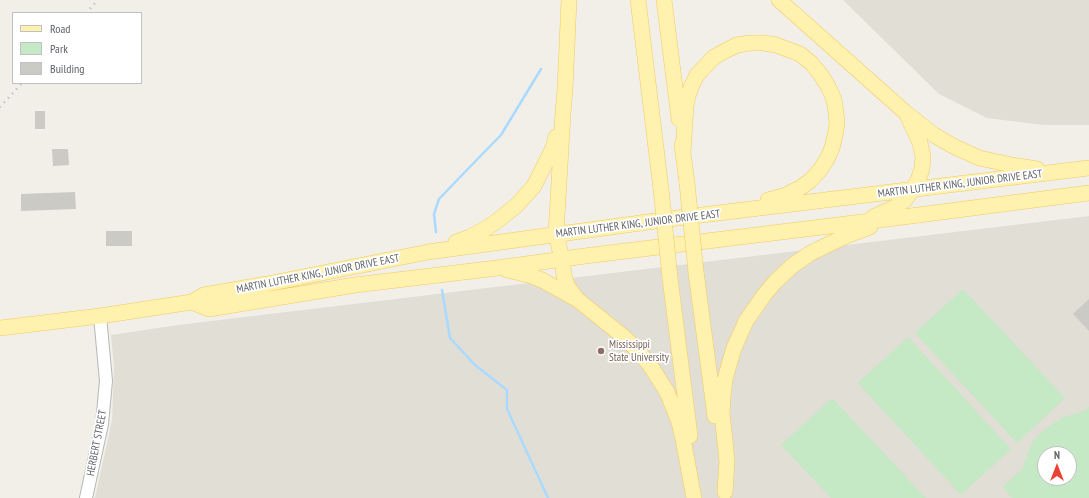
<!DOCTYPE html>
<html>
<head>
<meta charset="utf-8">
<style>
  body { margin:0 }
  #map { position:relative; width:1089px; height:498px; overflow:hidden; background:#f1efe8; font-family:"PT Sans Narrow",sans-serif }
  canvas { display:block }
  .legend { position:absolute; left:12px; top:12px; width:130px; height:72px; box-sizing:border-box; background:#fff; border:1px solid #bfc1c3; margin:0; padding:5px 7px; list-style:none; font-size:12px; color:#5f6368 }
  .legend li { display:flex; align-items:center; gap:8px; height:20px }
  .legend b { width:20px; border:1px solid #bfc1c3 }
  .north { position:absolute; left:1037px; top:446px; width:40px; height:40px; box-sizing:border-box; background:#fff; border:1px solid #bfc1c3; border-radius:50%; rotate:0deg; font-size:11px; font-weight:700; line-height:16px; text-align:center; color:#5f6368 }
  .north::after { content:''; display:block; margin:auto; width:14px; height:18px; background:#ea4335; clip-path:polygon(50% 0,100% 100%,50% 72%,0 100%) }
</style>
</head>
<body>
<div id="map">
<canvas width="1089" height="498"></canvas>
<ul class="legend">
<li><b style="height:5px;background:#fff2af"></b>Road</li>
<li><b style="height:11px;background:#c5e8c5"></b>Park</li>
<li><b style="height:11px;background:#cccac5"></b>Building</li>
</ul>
<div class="north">N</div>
</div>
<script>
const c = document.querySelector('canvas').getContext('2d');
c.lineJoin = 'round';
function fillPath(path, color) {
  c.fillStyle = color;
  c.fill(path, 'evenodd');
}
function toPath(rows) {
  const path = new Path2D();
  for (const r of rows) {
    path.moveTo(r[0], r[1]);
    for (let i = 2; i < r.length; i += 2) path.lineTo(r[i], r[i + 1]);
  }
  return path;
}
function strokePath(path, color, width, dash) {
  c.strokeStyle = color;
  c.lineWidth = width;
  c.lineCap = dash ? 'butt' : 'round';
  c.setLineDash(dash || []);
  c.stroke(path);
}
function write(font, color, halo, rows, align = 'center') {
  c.font = font + ' "PT Sans Narrow",sans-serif';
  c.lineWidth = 3.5;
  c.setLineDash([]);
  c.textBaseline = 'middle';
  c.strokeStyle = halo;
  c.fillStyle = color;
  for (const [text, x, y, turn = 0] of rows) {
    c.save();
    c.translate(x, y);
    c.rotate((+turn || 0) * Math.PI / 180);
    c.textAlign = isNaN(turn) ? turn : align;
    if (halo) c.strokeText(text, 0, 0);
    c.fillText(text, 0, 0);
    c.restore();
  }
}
fillPath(toPath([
  [843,0,1089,0,1089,125,1043,125,987,118,939,94],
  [1089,216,1089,498,95,498,112,420,114,367,111,335,178,325],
  [1045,454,1069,454,1069,478,1045,478]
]), '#e1ded6');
fillPath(toPath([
  [963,289,1065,398,1017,443,915,333],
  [908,337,1011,449,961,495,858,383],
  [832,398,926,498,831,498,781,445],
  [1089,407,1089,498,1012,498,1003,487,1023,468,1028,452,1032,443,1039,434,1055,422,1064,417,1084,411],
  [1045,454,1069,454,1069,478,1045,478]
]), '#c5e8c5');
strokePath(toPath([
  [436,232,434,214,439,199,463,174,501,135,541,69],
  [442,290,450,338,475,365,507,390,507,409,548,498]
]), '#aadaff', 2.5);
fillPath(toPath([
  [35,111,45,111,45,129,35,129],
  [52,149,68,149,69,165,53,166],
  [75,192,76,209,21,211,21,194],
  [106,231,132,231,132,246,106,246],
  [1089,299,1089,331,1073,314]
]), '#cccac5');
const minor = toPath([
  [86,498,102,424,106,381,100,316]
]);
const major = toPath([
  [569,0,565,90,563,113,556,234,562,259,564,276,568,287,576,298],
  [638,0,661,189],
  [664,0,679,119],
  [779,0,906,113,934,135,953,146,979,158,1012,165,1037,169],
  [682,145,687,183],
  [683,153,686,106,688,96,692,85,697,75,714,57,725,51,737,45,750,43,764,43,776,45,800,54,811,63,821,75,829,88,834,100,836,112,837,124,835,136,832,148,827,159,820,170,811,180,800,188,786,195,768,200],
  [873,217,895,207,905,200,913,189,918,180,922,169,923,156,920,143,908,117],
  [456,242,470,237,487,228,497,221,516,206,534,186,553,148,556,137],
  [507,270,532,276,542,280,578,300,624,337,637,350,650,365,667,392,679,422,683,439,694,498],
  [696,272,715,416],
  [670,278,690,436],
  [192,302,209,309,355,285,497,268,585,256,895,218,1089,193],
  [0,328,100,316,192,302,204,295,267,284,428,252,677,218,1089,168],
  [725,492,727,461,722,413,723,396,725,379,734,348,746,321,764,295,775,282,792,266,809,254,827,245,846,236,870,227]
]);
strokePath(minor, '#b5b8bc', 14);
strokePath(major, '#f2c960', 16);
strokePath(minor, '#fff', 12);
strokePath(major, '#fff2af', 15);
strokePath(toPath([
  [86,13,98,0],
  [0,107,22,83]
]), '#b6b7b8', 2.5, [1, 5]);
const majorBridge = toPath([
  [687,183,696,272],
  [661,189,670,278]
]);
strokePath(majorBridge, '#f2c960', 16, []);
strokePath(majorBridge, '#fff2af', 15);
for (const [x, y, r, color] of [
  [601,351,4,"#8d6e63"]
]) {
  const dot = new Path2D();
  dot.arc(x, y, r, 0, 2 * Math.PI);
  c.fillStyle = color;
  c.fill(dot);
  strokePath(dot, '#fff', 1.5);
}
write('11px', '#5f6368', '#fff', [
  ["MARTIN LUTHER KING, JUNIOR DRIVE EAST",960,184,-7],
  ["MARTIN LUTHER KING, JUNIOR DRIVE EAST",638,224,-7],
  ["MARTIN LUTHER KING, JUNIOR DRIVE EAST",318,274,-11],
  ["HERBERT STREET",97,443,-79]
]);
write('11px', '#785e54', '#fff', [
  ["Mississippi",609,345],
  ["State University",609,358]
], 'left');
</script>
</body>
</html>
